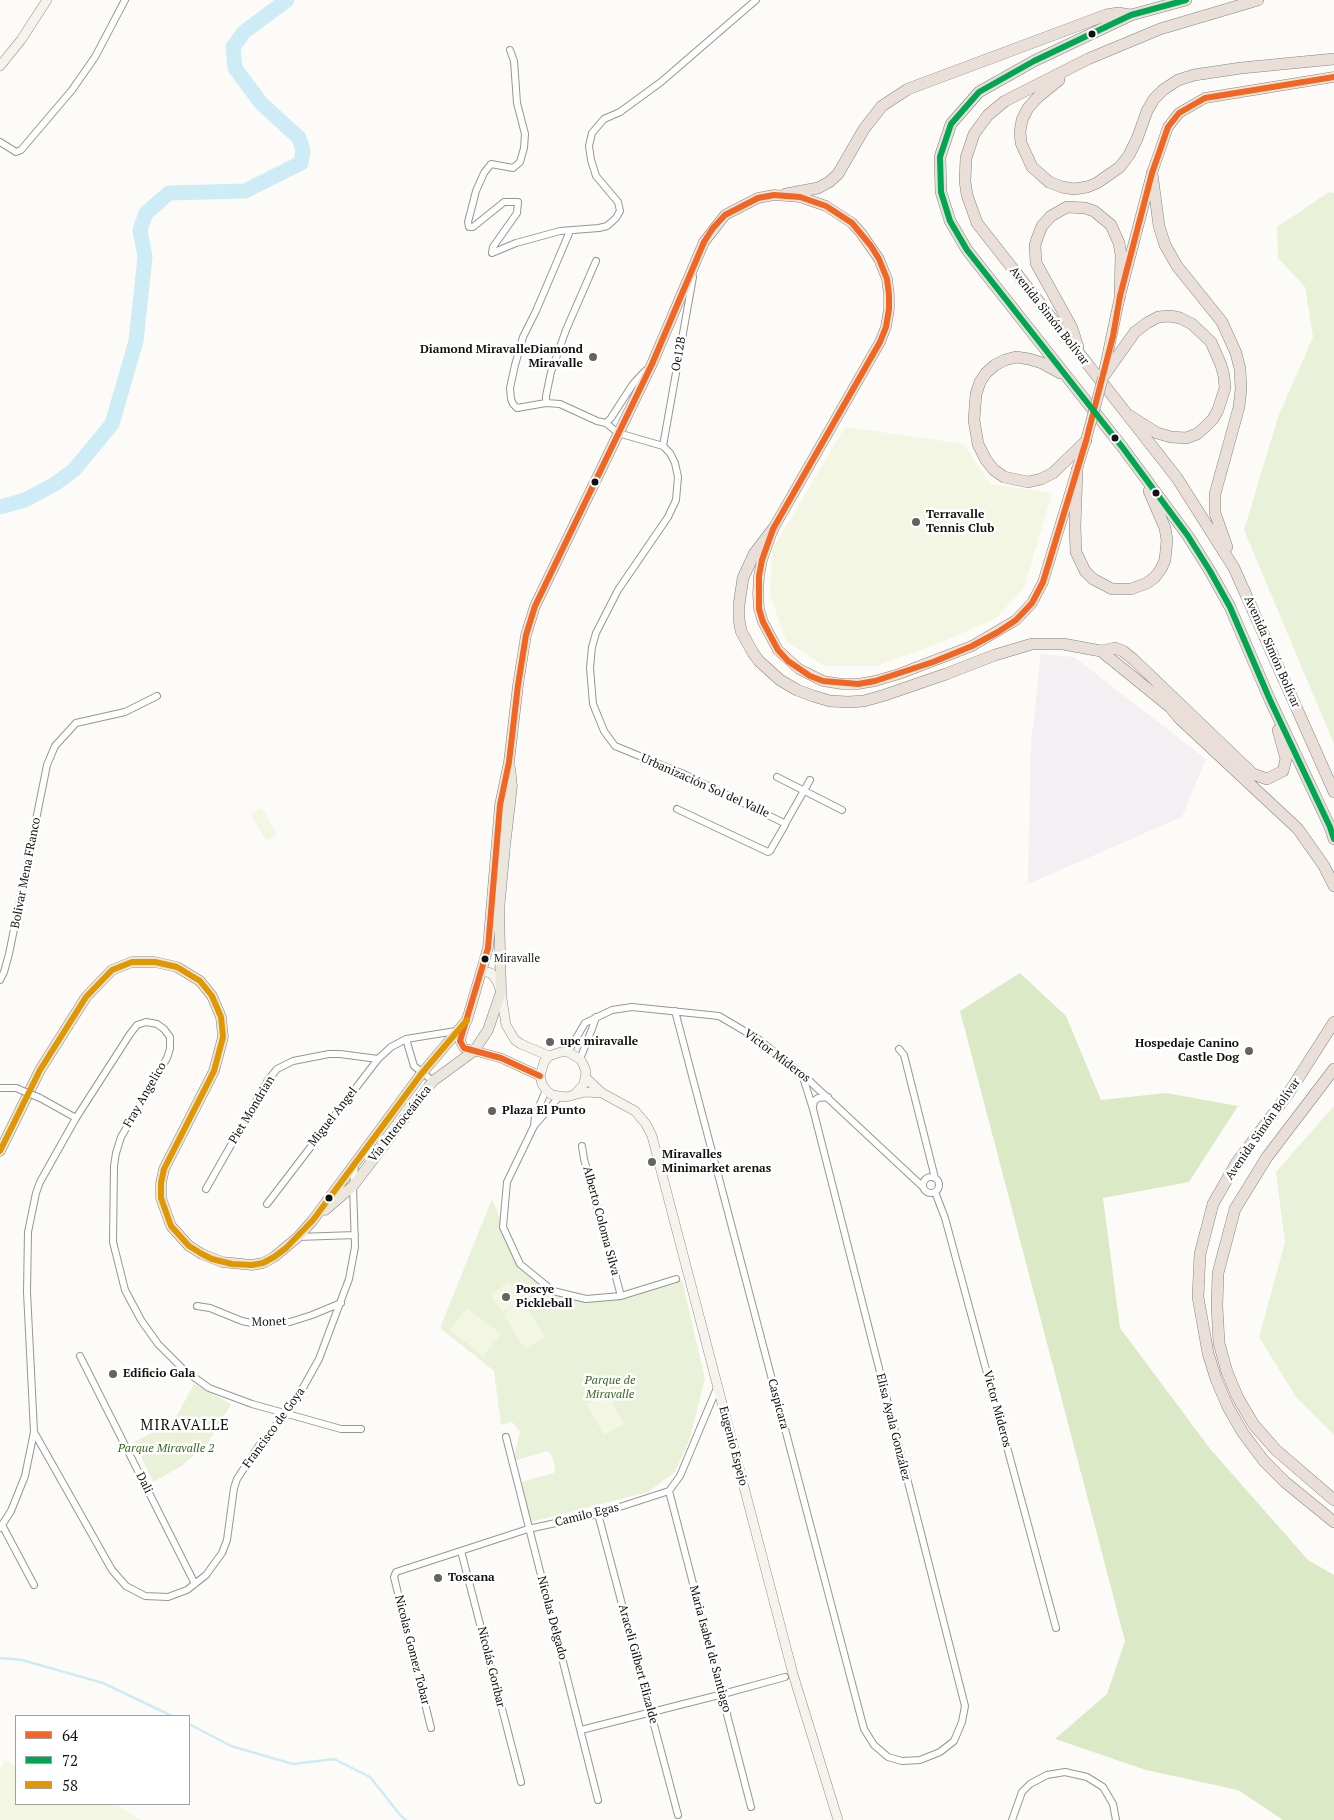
<!DOCTYPE html>
<html>
<head>
<meta charset="utf-8">
<style>
  body { margin:0 }
  #map { position:relative; width:1334px; height:1820px; overflow:hidden; background:#fdfbf7; font-family:"PT Serif",serif }
  canvas { display:block }
  .legend { position:absolute; left:15px; top:1715px; width:175px; height:90px; box-sizing:border-box; background:#fff; border:1px solid #a0a0a0; margin:0; padding:6px 9px; list-style:none; font-size:15px; color:#111 }
  .legend li { display:flex; align-items:center; gap:10px; height:25px }
  .legend b { width:25px; border:1px solid #a0a0a0 }
</style>
</head>
<body>
<div id="map">
<canvas width="1334" height="1820"></canvas>
<ul class="legend">
<li><b style="height:6px;background:#f26522"></b>64</li>
<li><b style="height:6px;background:#00a651"></b>72</li>
<li><b style="height:6px;background:#e09702"></b>58</li>
</ul>
</div>
<script>
const c = document.querySelector('canvas').getContext('2d');
c.lineJoin = 'round';
function fillPath(path, color) {
  c.fillStyle = color;
  c.fill(path, 'evenodd');
}
function toPath(rows) {
  const path = new Path2D();
  for (const r of rows) {
    if (r.length === 3) {
      path.moveTo(r[0] + r[2], r[1]);
      path.arc(r[0], r[1], r[2], 0, 2 * Math.PI);
      continue;
    }
    path.moveTo(r[0], r[1]);
    for (let i = 2; i < r.length; i += 2) path.lineTo(r[i], r[i + 1]);
  }
  return path;
}
function strokePath(path, color, width, dash) {
  c.strokeStyle = color;
  c.lineWidth = width;
  c.lineCap = dash ? 'butt' : 'round';
  c.setLineDash(dash || []);
  c.stroke(path);
}
function write(font, color, halo, rows, align = 'center') {
  c.font = font + ' "PT Serif",serif';
  c.lineWidth = 5;
  c.setLineDash([]);
  c.textBaseline = 'middle';
  c.strokeStyle = halo;
  c.fillStyle = color;
  for (const [text, x, y, turn = 0] of rows) {
    c.save();
    c.translate(x, y);
    c.rotate((+turn || 0) * Math.PI / 180);
    c.textAlign = isNaN(turn) ? turn : align;
    if (halo) c.strokeText(text, 0, 0);
    c.fillText(text, 0, 0);
    c.restore();
  }
}
fillPath(toPath([
  [1041,654,1074,657,1206,759,1182,817,1028,884,1031,744]
]), '#f4eff3');
fillPath(toPath([
  [1329,192,1334,193,1334,744,1244,530,1278,417,1313,337,1305,287,1278,258,1277,227],
  [1334,1106,1334,1435,1296,1397,1259,1337,1285,1242,1276,1172],
  [492,1199,519,1262,550,1289,584,1299,622,1299,682,1280,705,1379,690,1438,675,1472,648,1492,531,1522,518,1483,554,1473,555,1467,552,1456,548,1451,513,1461,520,1432,512,1422,501,1425,494,1371,440,1328],
  [194,1384,231,1404,208,1443,201,1450,180,1467,153,1482,134,1442,169,1423,177,1415]
]), '#e9f2d8');
fillPath(toPath([
  [1020,973,1066,1016,1101,1100,1166,1093,1238,1106,1189,1182,1103,1198,1120,1328,1211,1450,1308,1560,1334,1575,1334,1820,1283,1820,1238,1790,1146,1770,1055,1739,1107,1694,1125,1641,960,1011]
]), '#dbe9c6');
fillPath(toPath([
  [845,427,964,444,990,484,1052,493,1024,588,996,618,942,642,876,666,824,666,786,641,770,594,772,550],
  [262,808,277,834,266,841,251,814],
  [510,1282,521,1300,502,1312,490,1294],
  [523,1301,545,1337,525,1349,503,1314],
  [467,1308,501,1334,483,1356,450,1330],
  [606,1392,624,1424,604,1435,586,1404],
  [5,1761,16,1765,16,1804,115,1804,141,1820,0,1820,0,1770]
]), '#f2f6e2');
strokePath(toPath([
  [0,1658,22,1660,103,1683,172,1716],
  [189,1724,231,1746,293,1764,334,1759,370,1777,401,1816,406,1820]
]), '#ceecf6', 2.5);
strokePath(toPath([
  [0,507,25,500,55,484,74,470,112,424,136,341,145,257,140,230,146,213,169,193,245,191,301,163,303,150,299,138,261,103,235,68,233,47,244,32,287,0]
]), '#ceecf6', 15);
const street = toPath([
  [510,50,514,61,517,103,525,134,524,148,520,162,513,168,491,164,484,173,476,191,468,222,469,227,473,227,504,202,518,202,517,213,493,247,492,253,516,243,560,231,599,228,607,226,616,218,620,211,618,202,596,176,591,160,589,146,592,133,604,119,620,112,661,82,756,0],
  [0,142,16,152,21,150,72,90,95,57,125,0],
  [570,231,536,311,523,337,515,365,510,388,511,399,513,404,517,408,546,403,560,404,597,421,606,423,618,433,625,435,663,446],
  [546,403,546,396,551,372,566,330,596,261],
  [606,423,611,418,633,384,645,371],
  [663,446,670,453,675,463,678,477,676,500,668,517,618,590,596,633,592,647,590,668,593,704,604,731,615,746,686,775,784,823,785,825,770,851,768,852,677,809],
  [663,446,693,277],
  [777,777,842,810],
  [785,824,810,780],
  [0,980,4,972,9,954,47,765,55,746,76,723,125,712,157,696],
  [675,1011,864,1729,874,1745,888,1757,902,1761,920,1760,940,1752,954,1741,962,1722,965,1706,813,1109,802,1074],
  [406,1039,414,1066,433,1081],
  [899,1049,904,1055,935,1178],
  [568,1052,585,1023,612,1010,632,1007,719,1016,758,1039,802,1074,923,1187],
  [580,1059,592,1029,596,1017],
  [0,1088,16,1088],
  [546,1090,535,1116,534,1126,507,1182,503,1227,520,1264,553,1291,586,1299,621,1296,676,1279],
  [40,1098,76,1118],
  [813,1107,814,1101,818,1098,828,1097],
  [534,1126,559,1097],
  [582,1146,584,1159,621,1296],
  [931,1185,8],
  [206,1189,268,1080,277,1069,293,1061,329,1054,340,1054,378,1059],
  [935,1192,945,1218,1056,1628],
  [267,1204,378,1059,391,1047,406,1039,456,1031],
  [298,1237,355,1235],
  [197,1306,210,1308,242,1321,256,1324,271,1324,290,1322,312,1315,341,1303],
  [80,1356,195,1584],
  [34,1432,112,1570,126,1586,145,1596,168,1597,187,1590,206,1575,222,1553,227,1540,234,1488,237,1479,258,1447,286,1413,304,1386,319,1359,349,1279,355,1247,353,1186,355,1167],
  [506,1437,598,1800],
  [669,1491,751,1807],
  [598,1514,678,1815],
  [2,1525,34,1585],
  [0,1528,11,1511,25,1476,34,1432,27,1292,28,1232,36,1193,40,1182,76,1118,130,1034,137,1025,146,1022,157,1024,164,1029,170,1037,170,1049,167,1058,121,1137,116,1153,114,1166,113,1242,125,1290,141,1320,158,1344,184,1370,209,1388,252,1404,341,1429,361,1429],
  [461,1551,521,1782],
  [431,1728,394,1577,396,1572,528,1529,598,1514,669,1491,680,1476,717,1388],
  [581,1730,723,1694,785,1677],
  [1012,1820,1022,1792,1030,1784,1047,1775,1065,1772,1087,1777,1103,1787,1113,1804,1116,1820]
]);
const secondary = toPath([
  [0,66,21,40,47,0],
  [482,971,491,973,497,981,501,992,506,1025,515,1040,521,1044,549,1056],
  [466,1022,460,1041,464,1048,501,1058,540,1076],
  [586,1078,602,1093,635,1111,646,1124,652,1136,793,1674,838,1820],
  [574,1095,584,1084,586,1071,583,1064,580,1059,568,1052,561,1052,549,1056,544,1062,540,1076,542,1084,546,1090,552,1095,566,1097,585,1092,602,1093]
]);
const primary = toPath([
  [1103,376,1120,296,1152,173,1168,127,1179,113,1205,98,1334,77],
  [0,1151,40,1070,86,997,112,970,132,962,155,962,177,967,200,981,212,996,221,1017,223,1037,214,1071,164,1169,161,1183,161,1198,171,1226,189,1246,202,1254,222,1262,252,1265,263,1263,274,1257,298,1237,313,1220,422,1073,467,1020,488,948,500,805,509,762,518,685,526,635,535,606,652,364,704,242,725,215,758,198,774,195,800,197,826,206,852,223,861,233,879,259,887,279,889,295,889,309,886,327,880,342,773,529,762,560,759,576,758,594,759,609,763,622,778,650,799,669,823,681,842,684,858,684,875,681,899,674,972,646,1016,620,1032,603,1043,582,1086,440],
  [325,1210,353,1186,433,1081,474,1051,488,1030,501,992,499,910,505,846,512,786,510,768]
]);
const highway = toPath([
  [1186,0,1131,15,1034,61,979,92,951,124,940,157,941,192,950,221,967,250,1123,448,1188,536,1210,571,1230,607,1270,700,1330,827,1334,839],
  [1258,0,1160,29,1088,59,1005,101,988,115,974,134,966,158,965,181,967,195,977,223,1177,478,1234,568,1334,792],
  [1059,80,1038,97,1028,108,1022,120,1020,132,1021,143,1032,167,1040,174,1049,182,1062,187,1074,189,1087,187,1097,183,1120,167,1129,155,1137,139,1147,111,1154,99,1163,90,1178,80,1194,75,1241,68,1334,59],
  [1152,173,1159,226,1165,245,1177,266,1222,322,1236,353,1240,369,1241,389,1239,407,1215,494,1215,513,1227,547],
  [786,194,818,188,829,182,838,174,864,129,882,106,908,89,1106,15,1118,13,1131,15],
  [1078,347,1072,328,1036,263,1035,245,1038,236,1042,226,1051,216,1067,207,1085,208,1094,211,1111,225,1119,243,1121,255,1120,296],
  [1060,373,1042,363,1029,359,1016,357,1005,360,995,365,986,373,980,382,976,394,974,420,978,444,986,460,994,470,1004,477,1028,482,1041,479,1053,473,1086,441],
  [1103,377,1135,332,1147,323,1158,317,1170,316,1180,318,1192,324,1211,342,1221,365,1224,376,1225,388,1218,410,1213,419,1205,427,1197,434,1186,438,1171,437,1157,433,1130,416],
  [1077,470,1075,527,1076,552,1085,571,1093,579,1112,589,1131,589,1147,583,1155,577,1161,569,1165,560,1167,540,1165,528,1149,491],
  [773,529,754,554,743,578,739,605,739,619,741,631,753,653,759,661,780,680,797,690,813,696,830,701,848,702,864,701,885,695,946,674,995,655,1032,644,1063,644,1101,651,1170,707,1179,718,1298,829,1324,866,1334,886],
  [1101,651,1115,648,1123,651,1133,659,1253,774,1267,779,1283,771,1286,759,1278,730],
  [1334,1022,1288,1094,1237,1162,1213,1204,1200,1254,1198,1297,1208,1353,1216,1379,1228,1407,1243,1433,1264,1461,1285,1482,1334,1522],
  [1334,1069,1267,1157,1235,1209,1218,1273,1217,1306,1219,1343,1227,1372,1238,1398,1254,1425,1276,1450,1334,1500]
]);
strokePath(street, '#979695', 8);
strokePath(secondary, '#8e8d8b', 10);
strokePath(primary, '#858482', 11);
strokePath(highway, '#858482', 12);
strokePath(street, '#fffefe', 6);
strokePath(secondary, '#f5f3ec', 9);
strokePath(primary, '#ece7dc', 10);
strokePath(highway, '#e9dfd8', 11);
const streetBridge = toPath([
  [16,1088,40,1098]
]);
const primaryBridge = toPath([
  [1086,440,1103,378]
]);
strokePath(streetBridge, '#979695', 8, []);
strokePath(primaryBridge, '#858482', 11, []);
strokePath(streetBridge, '#fffefe', 6);
strokePath(primaryBridge, '#ece7dc', 10);
strokePath(toPath([
  [540,1076,501,1058,464,1048,460,1041,488,948,500,805,509,762,518,685,526,635,535,606,652,364,704,242,713,228,725,215,758,198,774,195,800,197,826,206,852,223,871,246,879,259,887,279,889,295,889,309,886,327,880,342,773,529,762,560,759,576,759,609,763,622,778,650,788,661,810,676,823,681,858,684,875,681,933,662,972,646,998,632,1016,620,1032,603,1043,582,1086,441,1113,336,1120,296,1152,173,1168,127,1179,113,1205,98,1334,77]
]), '#f26522', 6);
strokePath(toPath([
  [1186,0,1131,15,1034,61,979,92,951,124,940,157,941,192,950,221,967,250,1123,448,1188,536,1210,571,1230,607,1270,700,1330,827,1334,839]
]), '#00a651', 6);
strokePath(toPath([
  [0,1151,40,1070,86,997,112,970,132,962,155,962,177,967,200,981,212,996,221,1017,223,1037,214,1071,164,1169,161,1183,161,1198,171,1226,189,1246,202,1254,212,1259,232,1264,252,1265,263,1263,274,1257,286,1248,313,1220,422,1073,467,1020]
]), '#e09702', 6);
for (const [x, y, r, color] of [
  [1092,34,4.5,"#111"],
  [593,357,5,"#646362"],
  [1115,438,4.5,"#111"],
  [595,482,4.5,"#111"],
  [1156,493,4.5,"#111"],
  [916,522,5,"#646362"],
  [485,959,4.5,"#111"],
  [550,1042,5,"#646362"],
  [1249,1051,5,"#646362"],
  [492,1111,5,"#646362"],
  [652,1162,5,"#646362"],
  [329,1198,4.5,"#111"],
  [506,1297,5,"#646362"],
  [113,1374,5,"#646362"],
  [438,1578,5,"#646362"]
]) {
  const dot = new Path2D();
  dot.arc(x, y, r, 0, 2 * Math.PI);
  c.fillStyle = color;
  c.fill(dot);
  strokePath(dot, '#fff', 2);
}
write('11px', '#111', '#fff', [
  ["Miravalle",494,959]
], 'left');
write('12px', '#111', '#fff', [
  ["Avenida Simón Bolívar",1049,316,52],
  ["Oe12B",679,354,-80],
  ["Avenida Simón Bolívar",1272,652,66],
  ["Urbanización Sol del Valle",705,786,24],
  ["Bolivar Mena FRanco",26,873,-79],
  ["Victor Mideros",777,1056,37],
  ["Fray Angelico",145,1095,-60],
  ["Piet Mondrian",252,1110,-59],
  ["Miguel Angel",333,1117,-52],
  ["Vía Interoceánica",400,1124,-52],
  ["Avenida Simón Bolívar",1263,1129,-55],
  ["Alberto Coloma Silva",601,1221,75],
  ["Monet",269,1322,-2],
  ["Caspicara",778,1404,75],
  ["Victor Mideros",997,1409,75],
  ["Elisa Ayala González",893,1427,76],
  ["Francisco de Goya",274,1428,-54],
  ["Eugenio Espejo",733,1446,75],
  ["Dali",144,1483,63],
  ["Camilo Egas",587,1515,-14],
  ["Nicolas Delgado",552,1618,75],
  ["Maria Isabel de Santiago",710,1649,75],
  ["Nicolas Gomez Tobar",412,1650,76],
  ["Araceli Gilbert Elizalde",638,1664,75],
  ["Nicolás Goribar",491,1667,76]
]);
write('bold 12px', '#111', '#fff', [
  ["Diamond MiravalleDiamond",583,350,"right"],
  ["Miravalle",583,364,"right"],
  ["Terravalle",926,515],
  ["Tennis Club",926,529],
  ["upc miravalle",560,1042],
  ["Hospedaje Canino",1239,1044,"right"],
  ["Castle Dog",1239,1058,"right"],
  ["Plaza El Punto",502,1111],
  ["Miravalles",662,1155],
  ["Minimarket arenas",662,1169],
  ["Poscye",516,1290],
  ["Pickleball",516,1304],
  ["Edificio Gala",123,1374],
  ["Toscana",448,1578]
], 'left');
write('italic 12px', '#376921', '#fff', [
  ["Parque de",610,1381],
  ["Miravalle",610,1395],
  ["Parque Miravalle 2",166,1449]
]);
c.letterSpacing = '1px';
write('15px', '#111', '#fff', [
  ["MIRAVALLE",185,1426]
]);
c.letterSpacing = '0px';
</script>
</body>
</html>
